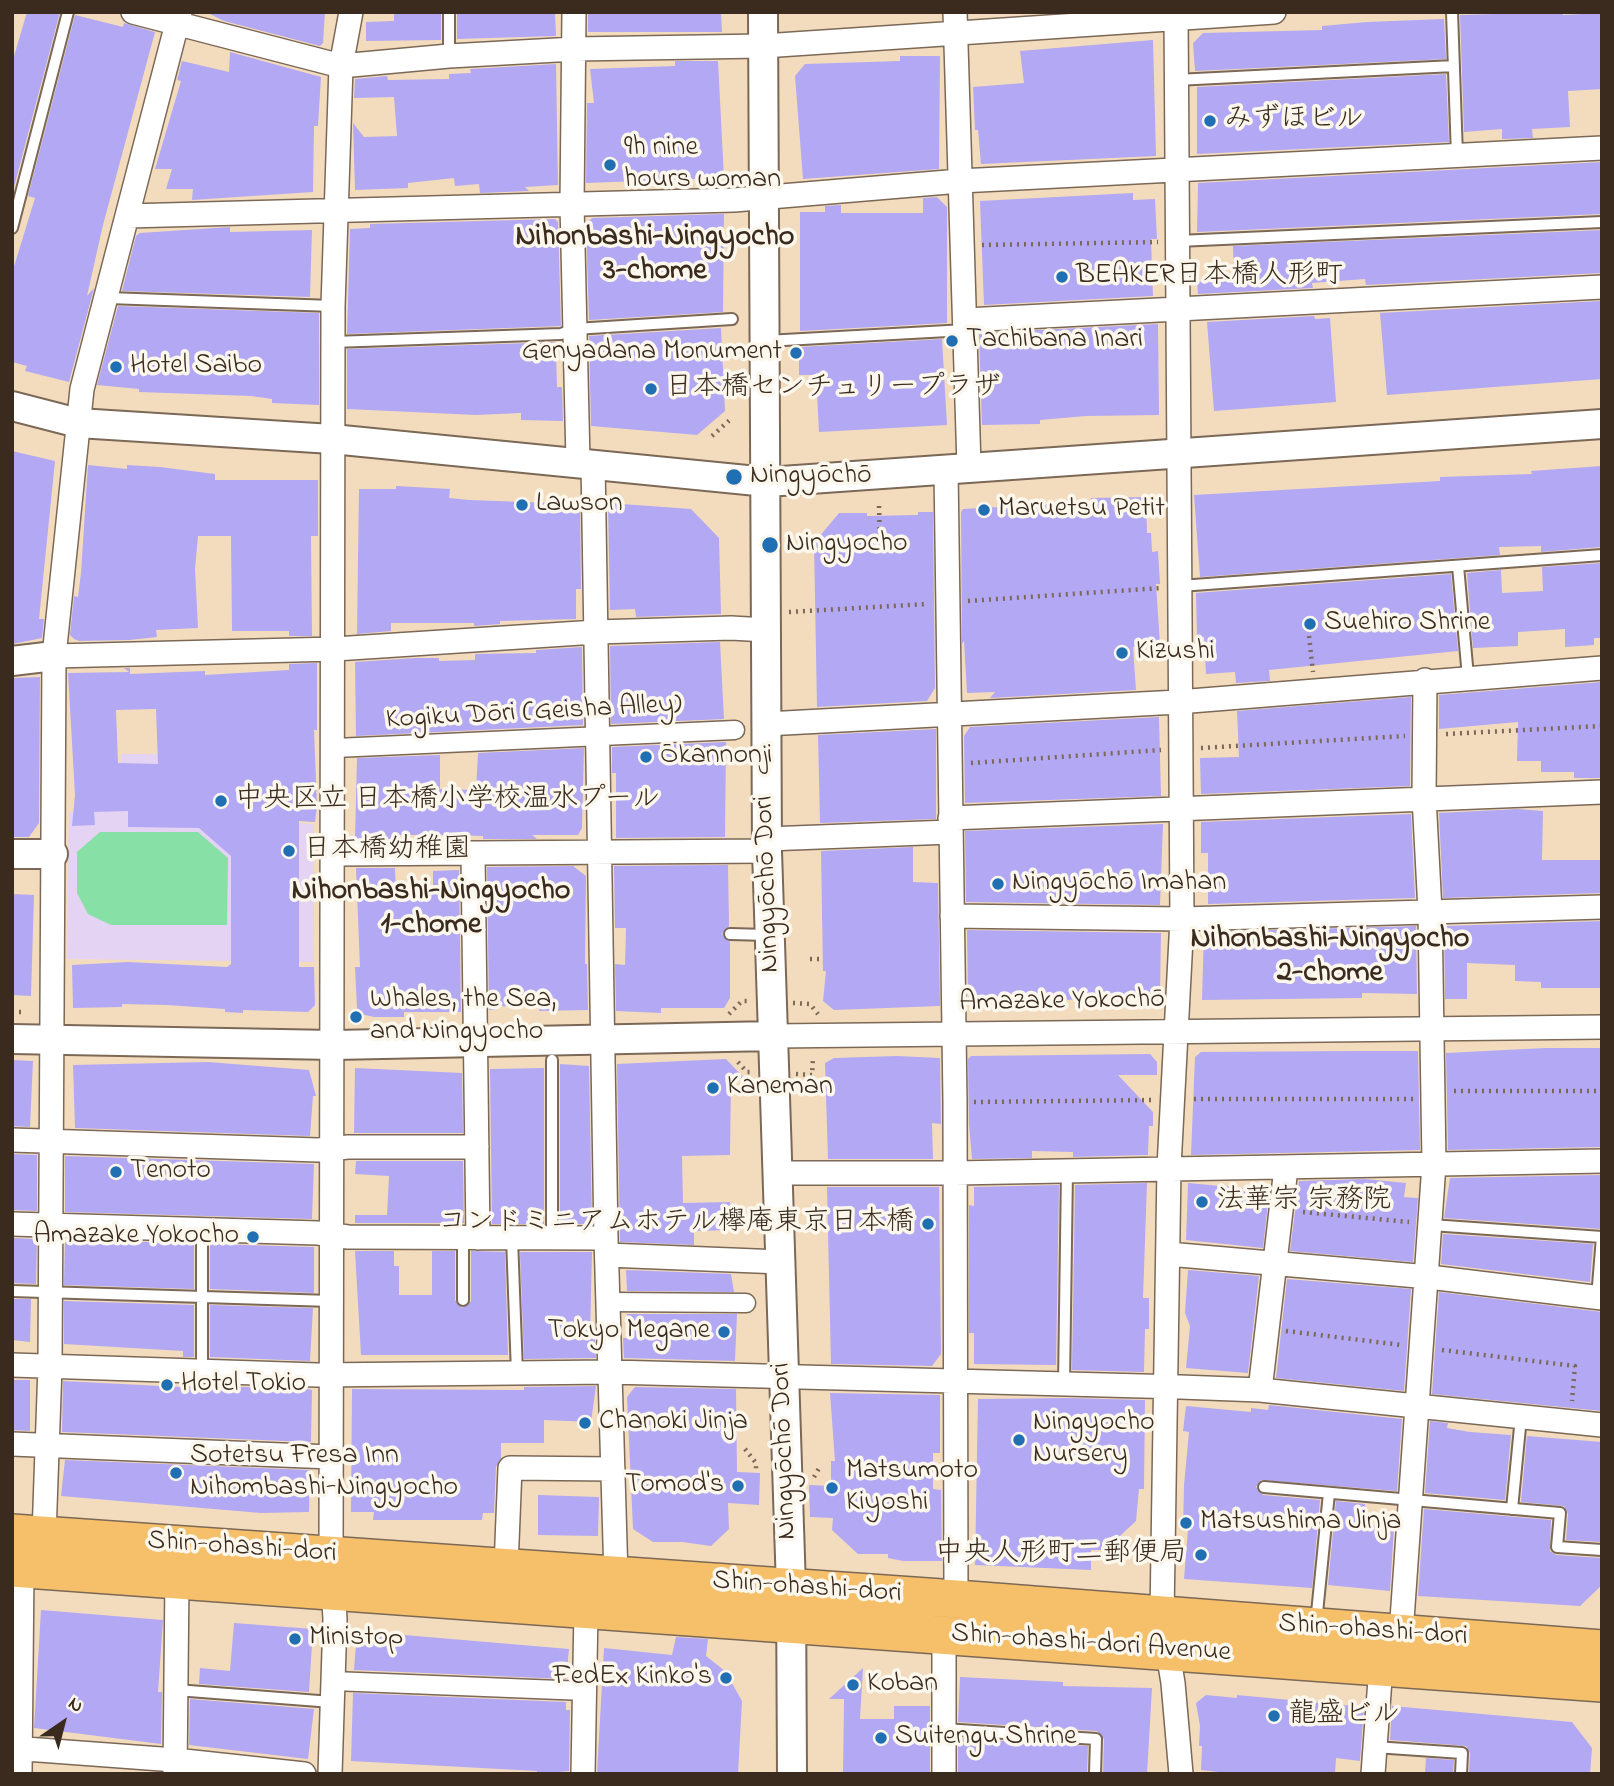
<!DOCTYPE html>
<html>
<head>
<meta charset="utf-8">
<style>
  body { margin:0 }
  #map { position:relative; width:1614px; height:1786px; overflow:hidden; background:#f3dcbe; font-family:"Indie Flower",sans-serif }
  canvas { display:block }
  .frame { position:absolute; inset:0; border:14px solid #3b2a1e; pointer-events:none }
  .north { position:absolute; left:28px; top:1688px; width:70px; height:70px; -webkit-text-stroke:5px #fbf7ec; paint-order:stroke; rotate:35deg; font-size:19px; font-weight:700; line-height:28px; text-align:center; color:#3b2a1e }
  .north::after { content:''; display:block; margin:auto; width:24px; height:32px; background:#3b2a1e; clip-path:polygon(50% 0,100% 100%,50% 72%,0 100%) }
</style>
</head>
<body>
<div id="map">
<canvas width="1614" height="1786"></canvas>
<div class="frame"></div>
<div class="north">N</div>
</div>
<script>
const c = document.querySelector('canvas').getContext('2d');
c.lineJoin = 'round';
function fillPath(path, color) {
  c.fillStyle = color;
  c.fill(path, 'evenodd');
}
function toPath(rows) {
  const path = new Path2D();
  for (const r of rows) {
    path.moveTo(r[0], r[1]);
    for (let i = 2; i < r.length; i += 2) path.lineTo(r[i], r[i + 1]);
  }
  return path;
}
function strokePath(path, color, width, dash) {
  c.strokeStyle = color;
  c.lineWidth = width;
  c.lineCap = dash ? 'butt' : 'round';
  c.setLineDash(dash || []);
  c.stroke(path);
}
function write(font, color, halo, rows, align = 'center') {
  c.font = font + ' "Indie Flower","Klee One",sans-serif';
  c.lineWidth = 7;
  c.setLineDash([]);
  c.textBaseline = 'middle';
  c.strokeStyle = halo;
  c.fillStyle = color;
  for (const [text, x, y, turn = 0] of rows) {
    c.save();
    c.translate(x, y);
    c.rotate((+turn || 0) * Math.PI / 180);
    c.textAlign = isNaN(turn) ? turn : align;
    if (halo) c.strokeText(text, 0, 0);
    c.fillText(text, 0, 0);
    c.restore();
  }
}
fillPath(toPath([
  [121,754,285,755,285,822,314,824,314,962,67,959,69,812,120,811]
]), '#e4d3f2');
fillPath(toPath([
  [100,832,198,832,228,858,227,925,111,925,88,914,77,893,77,852]
]), '#87e0a5');
fillPath(toPath([
  [27,12,60,12,13,191,12,63],
  [206,12,325,12,323,43,320,46,224,21],
  [394,12,441,12,441,40,366,41,366,22,394,21],
  [457,12,555,12,556,36,457,39],
  [588,12,721,12,722,32,588,32],
  [1562,12,1563,15,1602,13,1602,89,1568,91,1570,127,1532,129,1533,138,1502,139,1502,129,1464,132,1460,15],
  [75,15,123,27,124,23,155,32,103,225,87,296,94,288,69,382,25,371,27,366,12,362,12,273,35,198,28,196],
  [1444,19,1446,59,1195,71,1193,43,1203,33,1322,30,1322,26,1367,22],
  [1153,40,1156,156,981,164,978,130,975,130,973,87,1024,83,1020,51],
  [230,52,321,77,318,126,314,126,313,192,192,200,193,189,166,189,172,169,155,169,181,81,177,80,182,61,229,72],
  [900,56,940,56,939,169,803,179,795,76,805,64,900,61],
  [675,61,718,61,724,178,586,183,587,103,594,103,590,69,675,66],
  [556,64,558,185,525,187,529,191,480,193,479,184,455,186,454,178,408,183,408,188,355,190,353,123,364,137,397,136,394,97,354,98,355,79,387,76,388,80,449,79,449,74,471,73,470,69],
  [1446,74,1449,142,1197,154,1197,87],
  [1602,162,1602,214,1197,232,1198,183],
  [1133,193,1133,200,1155,199,1157,239,1151,239,1153,296,984,305,980,201],
  [937,197,947,207,947,323,800,331,800,212,825,212,825,206,841,205,841,213,923,213,923,198],
  [724,214,723,312,589,320,586,224,592,218],
  [555,219,558,222,561,326,347,334,350,229,370,228,370,224],
  [230,227,230,232,312,230,310,297,122,291,136,236,140,233],
  [1602,230,1602,273,1366,285,1365,279,1312,283,1313,288,1198,294,1197,282,1234,279,1233,246],
  [1600,301,1602,379,1387,395,1380,313],
  [118,306,319,313,319,405,272,403,272,399,251,396,139,392,139,389,97,385],
  [1314,316,1315,319,1330,318,1336,402,1214,411,1207,322],
  [1158,324,1159,415,1086,416,1040,420,1040,424,982,425,979,333],
  [721,328,725,411,697,435,591,426,589,336],
  [942,339,947,425,819,432,816,375,799,375,799,347],
  [561,342,561,350,556,351,557,387,562,387,563,421,521,420,521,413,476,415,347,409,347,349],
  [12,451,55,461,39,619,44,619,42,638,13,644],
  [88,465,127,469,127,465,160,467,215,474,215,480,318,480,318,536,311,536,312,636,289,636,289,631,232,631,231,536,198,536,195,569,198,628,156,630,157,637,129,640,79,641,74,639,70,635,74,596,78,597,81,573],
  [1602,466,1601,547,1541,552,1541,546,1499,547,1500,555,1200,577,1194,495,1440,481,1440,477,1532,474,1531,471],
  [396,486,450,489,449,498,469,500,580,504,581,589,576,589,576,619,500,621,500,624,474,626,474,623,391,623,391,631,357,634,359,489,396,489],
  [1146,497,1147,533,1151,533,1152,552,1158,551,1160,584,1156,584,1160,645,1133,647,1136,690,990,698,995,692,967,693,964,641,962,644,961,512,963,509,1091,502,1091,498],
  [608,503,691,509,719,538,721,614,636,617,635,609,610,610],
  [918,512,933,512,935,688,927,701,817,707,814,543,839,513,867,513,867,516,918,515],
  [1602,563,1602,638,1594,638,1594,645,1565,647,1565,629,1518,632,1518,646,1473,648,1467,573,1501,570,1502,593,1543,591,1542,567],
  [1451,574,1458,651,1269,670,1270,681,1236,683,1235,672,1206,674,1204,637,1197,637,1196,593],
  [720,642,724,719,611,724,610,646],
  [582,647,583,725,356,736,355,662,416,658,439,658,439,661,475,660,475,654,536,653,536,650],
  [317,663,317,730,314,730,317,807,315,822,299,821,299,967,314,967,315,1005,308,1012,243,1010,243,1013,225,1012,225,1009,167,1005,122,1004,122,1007,73,1008,72,965,128,962,227,967,231,964,231,856,199,828,128,827,128,811,94,812,95,825,72,826,75,795,68,673,129,672,124,668,130,668,130,674,205,671,205,675,289,670,289,664],
  [156,709,158,764,118,763,116,710],
  [40,677,39,823,29,837,12,837,12,678],
  [1602,682,1602,778,1574,778,1574,772,1541,772,1541,761,1517,761,1518,722,1439,729,1439,695],
  [1411,697,1410,786,1201,794,1200,758,1239,757,1237,711],
  [1159,717,1161,796,965,803,964,736,970,727],
  [936,729,936,819,820,823,818,735],
  [726,742,725,837,616,838,616,773,612,773,612,747],
  [584,748,582,828,578,835,532,835,537,839,483,839,483,836,443,835,396,835,394,840,355,839,357,758,440,755,440,789,476,790,478,753],
  [1518,809,1543,811,1542,860,1602,860,1602,893,1443,898,1439,813],
  [1411,814,1415,898,1208,904,1208,853,1201,853,1201,822],
  [1163,824,1160,905,966,902,965,831],
  [913,847,913,882,938,883,940,1006,834,1010,823,1001,826,971,823,971,821,851],
  [728,865,729,926,722,934,730,942,730,998,724,1008,661,1008,661,1013,616,1011,615,964,625,965,626,928,615,928,614,866],
  [573,866,586,876,585,964,587,964,588,1010,539,1011,540,1007,495,1006,495,1010,489,1010,487,867],
  [356,868,395,868,396,892,433,891,433,871,459,870,461,1012,404,1012,404,1017,374,1017,361,1014,357,1008,355,967,360,967],
  [12,894,34,895,31,996,12,995],
  [1602,921,1602,988,1541,988,1541,982,1515,981,1515,965,1467,963,1467,999,1445,999,1444,926],
  [1416,926,1417,994,1362,993,1362,998,1202,1000,1204,932],
  [967,930,1161,933,1160,994,1153,1001,1124,998,968,1003],
  [1545,1048,1602,1048,1602,1147,1448,1150,1446,1053],
  [1358,1051,1418,1051,1420,1150,1191,1155,1195,1057,1201,1052],
  [1150,1054,1157,1062,1157,1075,1118,1075,1153,1112,1153,1126,1149,1126,1148,1155,1073,1157,1073,1152,1032,1151,1032,1158,972,1159,969,1124,968,1059,971,1056],
  [897,1056,940,1058,941,1124,932,1123,933,1159,828,1159,825,1063,834,1058],
  [726,1059,745,1079,731,1078,730,1155,682,1156,683,1203,730,1202,731,1230,694,1231,694,1245,620,1242,617,1064],
  [12,1060,33,1061,30,1127,12,1126],
  [208,1062,309,1070,316,1096,313,1096,310,1136,75,1128,73,1065],
  [560,1064,589,1066,592,1224,560,1224],
  [355,1068,462,1073,463,1133,354,1133],
  [544,1068,544,1224,492,1224,490,1069],
  [12,1154,37,1155,37,1211,12,1210],
  [65,1156,314,1164,312,1219,65,1212],
  [356,1161,463,1161,464,1223,355,1223,355,1215,387,1215,389,1176,355,1174],
  [1602,1175,1602,1229,1444,1218,1450,1178],
  [1365,1179,1406,1183,1404,1197,1418,1198,1413,1262,1290,1251,1299,1181],
  [1147,1183,1143,1298,1149,1298,1149,1329,1145,1329,1144,1372,1072,1370,1075,1185],
  [1188,1183,1243,1188,1243,1191,1269,1194,1263,1248,1186,1240],
  [1059,1185,1056,1365,974,1364,974,1333,969,1333,969,1205,974,1206,974,1187],
  [827,1187,939,1187,941,1354,932,1366,831,1364],
  [1443,1234,1593,1244,1590,1282,1441,1264],
  [12,1238,37,1239,36,1284,12,1283],
  [65,1240,194,1243,194,1289,64,1285],
  [210,1244,314,1247,314,1293,210,1289],
  [355,1251,394,1251,394,1266,399,1266,399,1295,432,1295,432,1251,455,1251,455,1300,462,1308,471,1301,471,1251,505,1252,508,1355,361,1355],
  [520,1252,592,1252,590,1337,595,1337,596,1358,524,1359],
  [626,1270,731,1274,734,1292,627,1291],
  [1188,1270,1259,1276,1248,1373,1186,1368,1190,1326,1185,1313],
  [1287,1279,1411,1289,1404,1391,1276,1378],
  [1439,1292,1602,1312,1602,1411,1432,1394],
  [12,1299,31,1299,30,1342,12,1340],
  [64,1301,194,1305,194,1357,183,1357,183,1351,64,1344],
  [210,1305,313,1308,310,1361,210,1357],
  [627,1314,737,1314,735,1361,624,1358,623,1338,627,1338],
  [12,1380,30,1380,30,1431,12,1430],
  [63,1381,181,1387,181,1385,308,1389,312,1390,311,1442,62,1432],
  [596,1386,591,1422,544,1420,544,1443,501,1443,501,1458,496,1467,494,1513,483,1513,482,1520,373,1520,374,1512,351,1512,352,1389,524,1390,524,1387],
  [635,1387,736,1389,737,1472,760,1473,759,1505,728,1503,729,1529,711,1546,682,1542,653,1542,633,1529,627,1397],
  [830,1393,940,1395,940,1453,933,1453,933,1489,941,1490,942,1561,903,1561,888,1558,888,1554,858,1554,832,1530,833,1518,810,1517,809,1485,831,1486,831,1461,835,1461],
  [1068,1398,1145,1400,1144,1489,1139,1489,1136,1521,1105,1550,1091,1550,1091,1570,975,1565,978,1399],
  [1269,1405,1402,1419,1397,1491,1261,1480,1256,1487,1263,1495,1320,1500,1312,1588,1184,1579,1188,1530,1183,1530,1184,1485,1189,1432,1183,1431,1186,1406,1251,1412,1251,1408,1268,1410],
  [1430,1421,1448,1423,1447,1428,1470,1432,1511,1435,1505,1500,1425,1493],
  [1527,1436,1602,1442,1602,1542,1566,1540,1568,1514,1564,1506,1521,1502],
  [65,1460,310,1470,309,1512,261,1513,61,1496],
  [538,1495,599,1497,598,1536,538,1535],
  [1336,1501,1365,1504,1364,1525,1394,1527,1390,1591,1328,1585],
  [1424,1509,1551,1520,1550,1551,1556,1555,1602,1558,1602,1585,1580,1606,1418,1596],
  [41,1610,163,1620,158,1692,162,1692,161,1744,34,1728],
  [234,1623,313,1629,309,1692,199,1684,200,1668,230,1671],
  [357,1631,569,1649,566,1679,354,1670],
  [676,1637,708,1639,706,1656,725,1671,742,1701,738,1774,597,1774,604,1648,672,1655],
  [863,1668,860,1719,894,1719,894,1706,930,1706,930,1774,843,1774,844,1699,829,1699],
  [960,1677,1063,1682,1063,1686,1152,1688,1147,1774,1103,1774,1104,1739,1097,1731,958,1722],
  [353,1693,566,1702,566,1710,570,1710,569,1771,537,1774,537,1771,351,1761],
  [1206,1695,1237,1698,1237,1695,1364,1707,1360,1761,1336,1758,1335,1774,1236,1774,1201,1770,1202,1746,1199,1746,1200,1726,1196,1703],
  [190,1699,314,1709,308,1759,189,1745],
  [1392,1706,1572,1722,1592,1748,1590,1774,1469,1774,1470,1753,1466,1746,1390,1740],
  [958,1738,1088,1746,1087,1774,958,1774],
  [1426,1758,1454,1760,1453,1774,1425,1774]
]), '#b3a8f3');
const service = toPath([
  [449,12,449,56],
  [1452,12,1457,156],
  [1176,80,1454,66],
  [12,228,68,12],
  [1178,241,1602,222],
  [108,298,333,306],
  [766,341,966,330],
  [333,342,561,334,575,329,732,319],
  [1458,566,1468,677],
  [1180,586,1602,555],
  [730,934,768,935],
  [552,1060,552,1237],
  [1431,1225,1602,1237,1597,1298],
  [512,1238,517,1373],
  [12,1291,331,1301],
  [463,1300,463,1238],
  [202,1369,202,1229],
  [1064,1384,1067,1170],
  [1264,1487,1560,1513,1557,1547,1602,1550],
  [1512,1509,1521,1417],
  [1316,1623,1329,1493],
  [176,1690,332,1702],
  [944,1729,1096,1739,1095,1774],
  [1375,1747,1462,1753,1461,1774]
]);
const pedestrian = toPath([
  [335,748,735,730],
  [608,1302,746,1303],
  [333,1681,585,1691]
]);
const minor = toPath([
  [133,12,341,66,449,56,575,49,763,46,1274,12],
  [574,12,572,204,578,462],
  [955,12,969,467],
  [1176,12,1182,919,1169,1167,1162,1616,1173,1683,1181,1774],
  [127,216,734,200,960,181,1602,148],
  [966,320,1602,287],
  [593,463,606,1238,616,1577],
  [946,470,955,1102,956,1599],
  [54,656,335,649,596,632,731,628,766,630],
  [766,724,1178,702,1602,668],
  [950,818,1602,792],
  [767,839,950,832],
  [334,854,767,851],
  [473,854,478,1238],
  [952,916,1182,919,1602,907],
  [774,1036,1602,1027],
  [12,1140,318,1150,348,1147,477,1147],
  [779,1173,955,1173,1602,1161],
  [12,1224,318,1233,348,1237,606,1238],
  [1168,1254,1429,1277,1602,1298],
  [607,1255,781,1262],
  [12,1365,317,1375,611,1372,1180,1387,1260,1390,1602,1425],
  [1260,1390,1286,1168],
  [12,1444,331,1457],
  [44,1535,50,1366,54,656,82,389,180,12],
  [506,1567,510,1468,613,1469],
  [1401,1634,1434,1164,1430,911,1424,797,1425,680],
  [12,1748,175,1760,304,1774],
  [20,1774,22,1568],
  [175,1774,177,1578],
  [330,1774,335,1619,331,1556,333,306,341,66,351,12],
  [583,1774,586,1610],
  [944,1774,944,1633],
  [1373,1774,1381,1666]
]);
const tertiary = toPath([
  [763,12,767,851,791,1588,792,1774],
  [12,406,78,423,332,439,767,482,1602,424],
  [12,661,54,656],
  [12,854,53,854],
  [12,1039,334,1045,774,1036]
]);
const primary = toPath([
  [12,1533,956,1599,1602,1649],
  [12,1568,1602,1683]
]);
strokePath(service, '#7b6856', 14);
strokePath(pedestrian, '#7b6856', 21);
strokePath(minor, '#7b6856', 26);
strokePath(tertiary, '#7b6856', 32);
strokePath(primary, '#7b6856', 40);
strokePath(toPath([
  [982,245,1158,242],
  [712,436,732,418],
  [879,506,880,541],
  [968,601,1161,588],
  [789,612,927,604],
  [1309,636,1313,672],
  [1446,734,1602,726],
  [1201,748,1405,736],
  [971,763,1161,750],
  [810,959,823,959],
  [793,1003,810,1004,818,1014],
  [12,1012,22,1012],
  [729,1014,742,1001,750,1001],
  [738,1062,747,1072,752,1072],
  [796,1074,812,1075,813,1058],
  [1454,1091,1602,1091],
  [1194,1099,1413,1099],
  [974,1102,1154,1100],
  [1303,1212,1409,1222],
  [1286,1331,1402,1345],
  [1442,1350,1575,1366,1572,1401],
  [745,1449,756,1463,756,1473],
  [814,1477,821,1465]
]), '#7b6856', 4.5, [2, 5]);
strokePath(service, '#fff', 10);
strokePath(pedestrian, '#fff', 18);
strokePath(minor, '#fff', 23);
strokePath(tertiary, '#fff', 28);
strokePath(primary, '#f6c06b', 37);
for (const [x, y, r, color] of [
  [1210,121,7,"#1f6fb2"],
  [610,165,7,"#1f6fb2"],
  [1062,277,7,"#1f6fb2"],
  [952,341,7,"#1f6fb2"],
  [796,353,7,"#1f6fb2"],
  [116,367,7,"#1f6fb2"],
  [651,389,7,"#1f6fb2"],
  [734,477,9,"#1f6fb2"],
  [522,505,7,"#1f6fb2"],
  [984,510,7,"#1f6fb2"],
  [770,545,9,"#1f6fb2"],
  [1310,624,7,"#1f6fb2"],
  [1122,653,7,"#1f6fb2"],
  [646,757,7,"#1f6fb2"],
  [221,801,7,"#1f6fb2"],
  [289,851,7,"#1f6fb2"],
  [998,884,7,"#1f6fb2"],
  [356,1017,7,"#1f6fb2"],
  [713,1088,7,"#1f6fb2"],
  [116,1172,7,"#1f6fb2"],
  [1202,1202,7,"#1f6fb2"],
  [928,1224,7,"#1f6fb2"],
  [253,1237,7,"#1f6fb2"],
  [724,1332,7,"#1f6fb2"],
  [167,1385,7,"#1f6fb2"],
  [585,1423,7,"#1f6fb2"],
  [1019,1440,7,"#1f6fb2"],
  [176,1473,7,"#1f6fb2"],
  [738,1486,7,"#1f6fb2"],
  [832,1488,7,"#1f6fb2"],
  [1186,1523,7,"#1f6fb2"],
  [1201,1555,7,"#1f6fb2"],
  [295,1639,7,"#1f6fb2"],
  [726,1678,7,"#1f6fb2"],
  [853,1685,7,"#1f6fb2"],
  [1274,1716,7,"#1f6fb2"],
  [881,1738,7,"#1f6fb2"]
]) {
  const dot = new Path2D();
  dot.arc(x, y, r, 0, 2 * Math.PI);
  c.fillStyle = color;
  c.fill(dot);
  strokePath(dot, '#fbf7ec', 2.5);
}
write('28px', '#3b2a1e', '#fbf7ec', [
  ["みずほビル",1224,121],
  ["9h nine",624,149],
  ["hours woman",624,181],
  ["BEAKER日本橋人形町",1076,277],
  ["Tachibana Inari",966,341],
  ["Genyadana Monument",782,353,"right"],
  ["Hotel Saibo",130,367],
  ["日本橋センチュリープラザ",665,389],
  ["Ningyōchō",750,477],
  ["Lawson",536,505],
  ["Maruetsu Petit",998,510],
  ["Ningyocho",786,545],
  ["Suehiro Shrine",1324,624],
  ["Kizushi",1136,653],
  ["Ōkannonji",660,757],
  ["中央区立 日本橋小学校温水プール",235,801],
  ["日本橋幼稚園",303,851],
  ["Ningyōchō Imahan",1012,884],
  ["Whales, the Sea,",370,1001],
  ["and Ningyocho",370,1033],
  ["Kaneman",727,1088],
  ["Tenoto",130,1172],
  ["法華宗 宗務院",1216,1202],
  ["コンドミニアムホテル欅庵東京日本橋",914,1224,"right"],
  ["Amazake Yokocho",239,1237,"right"],
  ["Tokyo Megane",710,1332,"right"],
  ["Hotel Tokio",181,1385],
  ["Chanoki Jinja",599,1423],
  ["Ningyocho",1033,1424],
  ["Nursery",1033,1456],
  ["Sotetsu Fresa Inn",190,1457],
  ["Nihombashi-Ningyocho",190,1489],
  ["Matsumoto",846,1472],
  ["Kiyoshi",846,1504],
  ["Tomod's",724,1486,"right"],
  ["Matsushima Jinja",1200,1523],
  ["中央人形町二郵便局",1187,1555,"right"],
  ["Ministop",309,1639],
  ["FedEx Kinko's",712,1678,"right"],
  ["Koban",867,1685],
  ["龍盛ビル",1288,1716],
  ["Suitengu Shrine",895,1738]
], 'left');
write('28px', '#3b2a1e', '#fbf7ec', [
  ["Kogiku Dōri (Geisha Alley)",534,714,-3],
  ["Ningyōchō Dori",769,884,-92],
  ["Amazake Yokochō",1062,1003,-1],
  ["Ningyōchō Dori",786,1451,-92],
  ["Shin-ohashi-dori",242,1549,4],
  ["Shin-ohashi-dori",807,1589,4],
  ["Shin-ohashi-dori",1373,1632,4],
  ["Shin-ohashi-dori Avenue",1091,1645,4]
]);
write('bold 30px', '#3b2a1e', '#fbf7ec', [
  ["Nihonbashi-Ningyocho",655,239],
  ["3-chome",655,273],
  ["Nihonbashi-Ningyocho",431,893],
  ["1-chome",431,927],
  ["Nihonbashi-Ningyocho",1330,941],
  ["2-chome",1330,975]
]);
</script>
</body>
</html>
